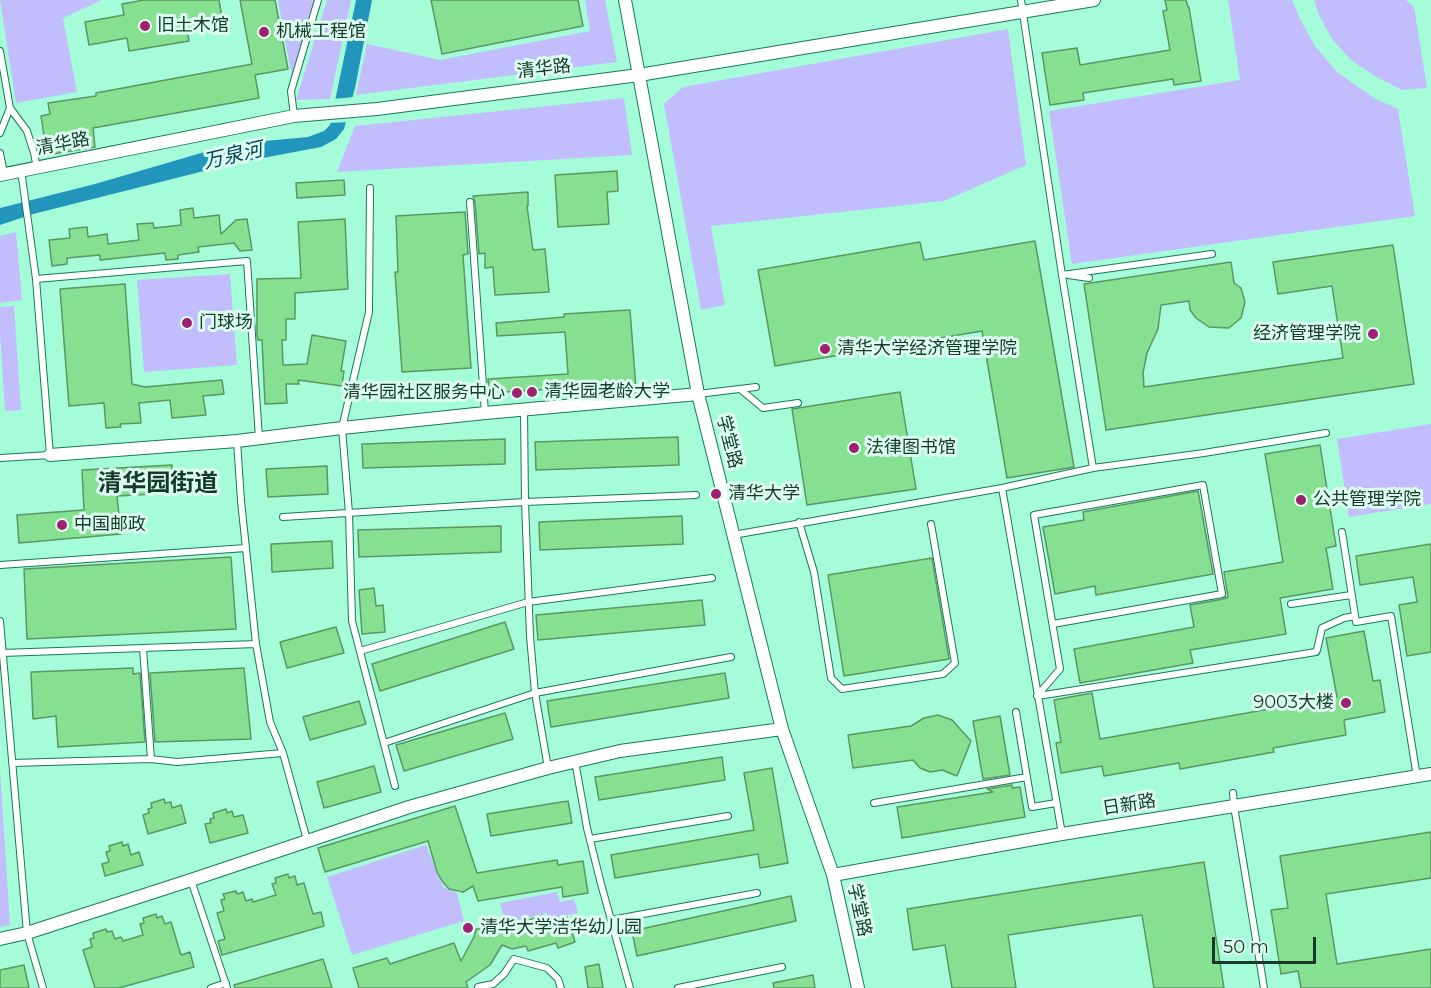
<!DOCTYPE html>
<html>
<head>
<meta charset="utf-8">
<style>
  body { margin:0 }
  #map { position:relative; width:1431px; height:988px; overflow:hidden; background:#a5fcd9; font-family:Montserrat,sans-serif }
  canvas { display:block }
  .scale { position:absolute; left:1212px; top:937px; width:104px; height:27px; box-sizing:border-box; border:3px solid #153a2c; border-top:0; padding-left:8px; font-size:18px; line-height:21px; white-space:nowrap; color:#153a2c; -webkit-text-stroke:4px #dcfdef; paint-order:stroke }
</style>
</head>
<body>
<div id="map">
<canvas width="1431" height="988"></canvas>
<div class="scale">50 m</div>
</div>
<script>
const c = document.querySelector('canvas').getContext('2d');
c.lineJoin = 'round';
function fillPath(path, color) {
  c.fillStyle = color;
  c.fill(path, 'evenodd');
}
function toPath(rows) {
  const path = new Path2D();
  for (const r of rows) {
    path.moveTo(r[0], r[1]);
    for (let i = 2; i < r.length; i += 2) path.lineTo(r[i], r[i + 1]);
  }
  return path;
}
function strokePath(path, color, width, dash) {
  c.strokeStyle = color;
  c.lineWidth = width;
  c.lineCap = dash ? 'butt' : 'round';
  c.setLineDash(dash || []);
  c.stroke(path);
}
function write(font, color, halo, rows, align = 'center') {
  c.font = font + ' Montserrat,"Noto Sans SC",sans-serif';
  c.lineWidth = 6;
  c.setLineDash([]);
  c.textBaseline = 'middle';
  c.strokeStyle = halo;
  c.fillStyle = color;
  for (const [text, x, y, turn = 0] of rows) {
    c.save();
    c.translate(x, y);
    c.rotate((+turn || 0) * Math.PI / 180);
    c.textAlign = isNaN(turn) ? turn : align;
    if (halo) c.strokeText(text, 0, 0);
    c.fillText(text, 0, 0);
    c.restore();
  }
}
fillPath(toPath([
  [0,0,102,0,63,18,77,92,16,103],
  [278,0,315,0,293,83],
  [327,0,351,0,330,99,296,100],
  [585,0,605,0,617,62,356,95,367,44,440,60,590,31],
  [1228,0,1292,0,1301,21,1315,46,1337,72,1374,98,1398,109,1415,216,1072,264,1049,111,1240,80],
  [1314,0,1406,0,1414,7,1427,88,1402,90,1375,76,1351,60,1332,39,1319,15],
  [1008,29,1026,165,944,201,711,226,725,305,701,310,664,104,683,87],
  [624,98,632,155,337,172,355,126],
  [16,232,22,300,0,303,0,236],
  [230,274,237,365,144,372,137,280],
  [14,306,21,410,5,411,0,334,0,307],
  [1431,424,1431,504,1349,517,1337,439],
  [0,769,10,925,0,927],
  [426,845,443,887,457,893,464,921,352,955,327,877],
  [557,892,560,902,574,899,578,913,550,919,546,913,505,924,500,903]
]), '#c2befe');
fillPath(toPath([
  [356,0,372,0,355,88,344,129,336,139,321,147,236,163,33,214,0,225,0,208,95,184,232,144,308,137,324,131,330,125]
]), '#2295bc');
fillPath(toPath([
  [355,97,349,122,328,123,333,99]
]), '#a5fcd9');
const building = toPath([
  [144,0,219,0,223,23,187,29,189,41,129,51,127,38,89,45,85,22,124,15,122,4,144,0],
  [240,0,275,0,288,69,255,75,259,98,93,128,95,147,47,155,41,116,50,114,48,103,96,96,96,93,252,64,240,0],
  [431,0,578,0,583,26,442,54,431,0],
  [1165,0,1186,0,1188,7,1189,7,1201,81,1174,85,1173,79,1083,93,1084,100,1050,105,1042,53,1077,48,1080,65,1170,50,1163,11,1167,10,1165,0],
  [617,171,618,191,607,192,609,224,558,227,555,175,617,171],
  [344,180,345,195,297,198,296,183,344,180],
  [528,192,528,206,527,206,533,250,545,249,549,292,495,295,493,267,485,268,485,253,479,254,475,202,473,196,528,192],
  [193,208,194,218,219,215,221,234,236,220,247,219,252,250,240,251,234,243,198,247,199,252,178,255,178,259,166,260,165,253,100,260,100,255,67,258,67,264,52,266,49,240,70,238,69,229,87,227,88,237,107,234,108,244,139,240,137,224,153,223,154,228,181,225,180,210,193,208],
  [465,212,468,254,463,255,471,368,402,372,395,272,398,272,396,216,465,212],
  [345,219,348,289,295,293,295,319,286,319,286,340,282,340,283,365,307,364,312,335,346,341,341,371,344,371,342,386,298,380,299,384,286,384,287,403,265,404,262,340,258,340,257,336,257,279,301,278,298,222,345,219],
  [1035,241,1074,467,1007,478,982,331,775,366,758,270,920,242,924,260,1035,241],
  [1393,245,1414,384,1106,430,1084,284,1231,262,1234,283,1241,288,1245,302,1241,318,1229,328,1209,327,1196,318,1190,310,1189,301,1161,305,1158,329,1147,353,1143,373,1144,387,1343,358,1332,286,1278,294,1273,262,1393,245],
  [125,284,132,384,145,387,222,380,224,394,203,396,206,415,172,418,170,400,139,403,141,423,120,424,121,427,106,428,104,403,69,406,60,289,125,284],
  [630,310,636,389,569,393,569,388,489,393,488,379,568,374,565,332,497,336,496,323,564,317,564,314,630,310],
  [900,392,916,489,807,505,792,409,900,392],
  [678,437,679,465,536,470,535,442,678,437],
  [505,439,505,464,363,468,362,444,505,439],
  [1320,445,1336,546,1326,548,1333,589,1280,598,1286,634,1190,650,1193,663,1080,683,1074,649,1194,627,1190,605,1223,599,1228,597,1224,572,1283,562,1265,454,1320,445],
  [172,465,173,493,117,496,121,534,19,543,17,515,84,510,82,470,172,465],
  [327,466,328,494,268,497,266,469,327,466],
  [1198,491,1213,574,1096,595,1095,586,1055,594,1043,527,1084,520,1083,512,1198,491],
  [682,516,683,544,540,550,539,522,682,516],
  [501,526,501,552,359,557,358,530,501,526],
  [332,541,333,568,272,572,271,544,332,541],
  [1431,544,1431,652,1407,656,1399,605,1417,602,1413,577,1360,585,1356,556,1431,544],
  [231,557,236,629,27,639,24,569,231,557],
  [932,558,949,659,844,676,828,575,932,558],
  [374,588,376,606,383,605,385,632,362,634,359,590,374,588],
  [702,600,705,625,538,640,536,615,702,600],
  [505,622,514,649,380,691,372,664,505,622],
  [336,627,344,653,287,668,280,642,336,627],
  [1364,631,1373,681,1380,680,1385,712,1344,720,1346,735,1273,748,1274,752,1180,769,1179,763,1104,776,1102,766,1061,773,1056,743,1061,742,1054,700,1092,693,1100,739,1337,697,1326,638,1364,631],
  [133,668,133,674,140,673,145,742,58,747,56,716,33,719,31,672,133,668],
  [244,668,251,739,155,742,150,673,244,668],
  [725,673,729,698,551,727,547,701,725,673],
  [359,701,366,724,310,740,303,717,359,701],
  [505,713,513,739,404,771,396,745,505,713],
  [938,715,952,720,971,741,957,776,942,770,930,772,920,768,913,760,853,768,848,735,911,726,924,718,938,715],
  [1000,716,1010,775,983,779,973,721,1000,716],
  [722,757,725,780,599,800,595,777,722,757],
  [374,766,381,792,324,808,317,782,374,766],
  [772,768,788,863,760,868,758,854,615,878,611,855,754,830,744,773,772,768],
  [1012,785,1012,788,1020,787,1025,817,902,838,897,807,993,792,987,789,1012,785],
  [164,799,165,803,171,802,172,808,181,805,186,823,148,834,143,815,149,813,148,809,152,808,151,803,164,799],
  [568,801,572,823,491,836,487,814,568,801],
  [455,806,477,873,557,860,558,865,583,861,588,893,563,897,562,887,478,901,473,886,463,892,449,889,442,881,437,872,428,841,325,872,318,848,455,806],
  [226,809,227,813,232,811,234,817,243,815,248,833,210,843,205,824,211,823,210,819,214,818,213,813,226,809],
  [1431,832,1431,878,1326,894,1337,964,1431,949,1431,988,1301,988,1298,971,1281,974,1271,910,1288,908,1280,856,1431,832],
  [122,842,123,846,128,844,131,855,139,852,143,865,105,876,102,864,109,862,106,852,110,851,109,846,122,842],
  [1204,862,1224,988,1154,988,1142,915,1008,935,1016,988,952,988,945,945,913,950,907,909,1204,862],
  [288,874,289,878,295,876,297,885,304,883,313,914,321,912,324,926,222,955,218,941,225,939,217,913,224,911,221,900,225,899,223,894,236,891,237,894,243,892,246,901,252,899,253,902,276,895,272,884,276,883,275,878,288,874],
  [791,896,796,921,637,956,632,931,791,896],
  [156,914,157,918,162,916,165,924,171,922,181,955,190,952,194,967,119,988,95,988,83,950,92,947,90,939,94,938,93,933,106,929,107,932,112,931,115,939,121,937,123,941,143,935,140,924,144,923,143,918,156,914],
  [543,915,546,923,567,917,575,942,558,948,556,943,528,951,526,946,512,949,502,945,490,965,466,982,468,988,359,988,353,968,387,958,390,964,454,943,461,961,474,937,476,929,486,929,484,923,497,920,499,930,543,915],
  [323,959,332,988,235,988,234,985,323,959],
  [599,964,603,988,588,988,585,967,599,964],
  [24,965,29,988,0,988,0,970,24,965],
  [813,975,815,988,774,988,773,983,813,975]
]);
fillPath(building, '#86e091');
strokePath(building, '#5c9662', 1.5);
const lane = toPath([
  [1021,0,1062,275,1093,468],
  [0,51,10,108,27,131,34,153,37,168],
  [294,116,291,91,318,0],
  [0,133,10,108],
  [0,153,4,173],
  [370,188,369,312,342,428,349,513,352,621,395,786],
  [470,202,485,413],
  [1062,275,1212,254],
  [1068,275,1089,278],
  [36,279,247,261,259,438],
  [740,389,763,408,798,403],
  [698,394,756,387],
  [524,410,525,502,530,636,535,693,548,768],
  [237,441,241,501,256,644,270,722,283,753,307,840],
  [0,458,50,455,36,279,21,170],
  [283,517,525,502,696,495],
  [799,522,814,572,831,678,842,689,943,674,955,663,931,524],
  [1342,532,1356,622,1391,616,1417,777],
  [733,535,1002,488],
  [0,565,246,548],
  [1291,604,1351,595],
  [0,621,27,933,43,988],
  [143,648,151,759,177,762,283,753],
  [1317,650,1322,628,1344,618,1355,616],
  [360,651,528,602,712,578],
  [2,653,256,644],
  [1037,696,1060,669,1034,515,1203,485,1222,594,1053,624],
  [1038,696,1316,652],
  [1016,712,1032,807,1056,803],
  [384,743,535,693,731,657],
  [575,761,587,828,601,884,630,988],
  [12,763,151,759],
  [1233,793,1234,806,1264,988],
  [874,803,1027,777],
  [1062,834,1002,488,1093,468,1204,453,1326,433],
  [590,839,728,816],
  [191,880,227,988],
  [611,920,757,893],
  [211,988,226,983],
  [479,988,478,987,493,984,504,974,514,959,547,968,558,979,561,988],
  [678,988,782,967]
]);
const street = toPath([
  [625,0,698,394,782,729,833,875,858,988],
  [0,175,294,116,377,109,639,75,1094,0],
  [50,455,237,441,342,428,485,413,698,394],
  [833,875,1062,834,1431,774],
  [0,939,27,933,191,880,409,807,548,768,620,751,782,729]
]);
strokePath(lane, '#18795b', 8);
strokePath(street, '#18795b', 14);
strokePath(lane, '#fff', 6);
strokePath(street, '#fff', 12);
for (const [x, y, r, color] of [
  [145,26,6,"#a02072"],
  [264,32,6,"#a02072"],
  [187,323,6,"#a02072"],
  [1373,334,6,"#a02072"],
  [825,349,6,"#a02072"],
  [532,392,6,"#a02072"],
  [517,393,6,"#a02072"],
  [854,448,6,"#a02072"],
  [716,494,6,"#a02072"],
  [1301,500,6,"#a02072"],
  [62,525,6,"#a02072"],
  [1346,703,6,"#a02072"],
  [468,928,6,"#a02072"]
]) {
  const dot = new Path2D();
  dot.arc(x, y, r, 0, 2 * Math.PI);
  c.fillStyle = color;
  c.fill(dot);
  strokePath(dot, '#dcfdef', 2);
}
write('18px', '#153a2c', '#dcfdef', [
  ["旧土木馆",157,26],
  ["机械工程馆",276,32],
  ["门球场",199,323],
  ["经济管理学院",1361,334,"right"],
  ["清华大学经济管理学院",837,349],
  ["清华园老龄大学",544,392],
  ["清华园社区服务中心",505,393,"right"],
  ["法律图书馆",866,448],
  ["清华大学",728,494],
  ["公共管理学院",1313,500],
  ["中国邮政",74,525],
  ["9003大楼",1334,703,"right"],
  ["清华大学洁华幼儿园",480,928]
], 'left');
write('18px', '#153a2c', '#dcfdef', [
  ["清华路",544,69,-7],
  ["清华路",63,144,-11],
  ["学堂路",729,442,76],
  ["日新路",1129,805,-9],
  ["学堂路",859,910,78]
]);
write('italic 20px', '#004257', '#dcfdef', [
  ["万泉河",233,156,-13]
]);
write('bold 24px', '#153a2c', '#dcfdef', [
  ["清华园街道",158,484]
]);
</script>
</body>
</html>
